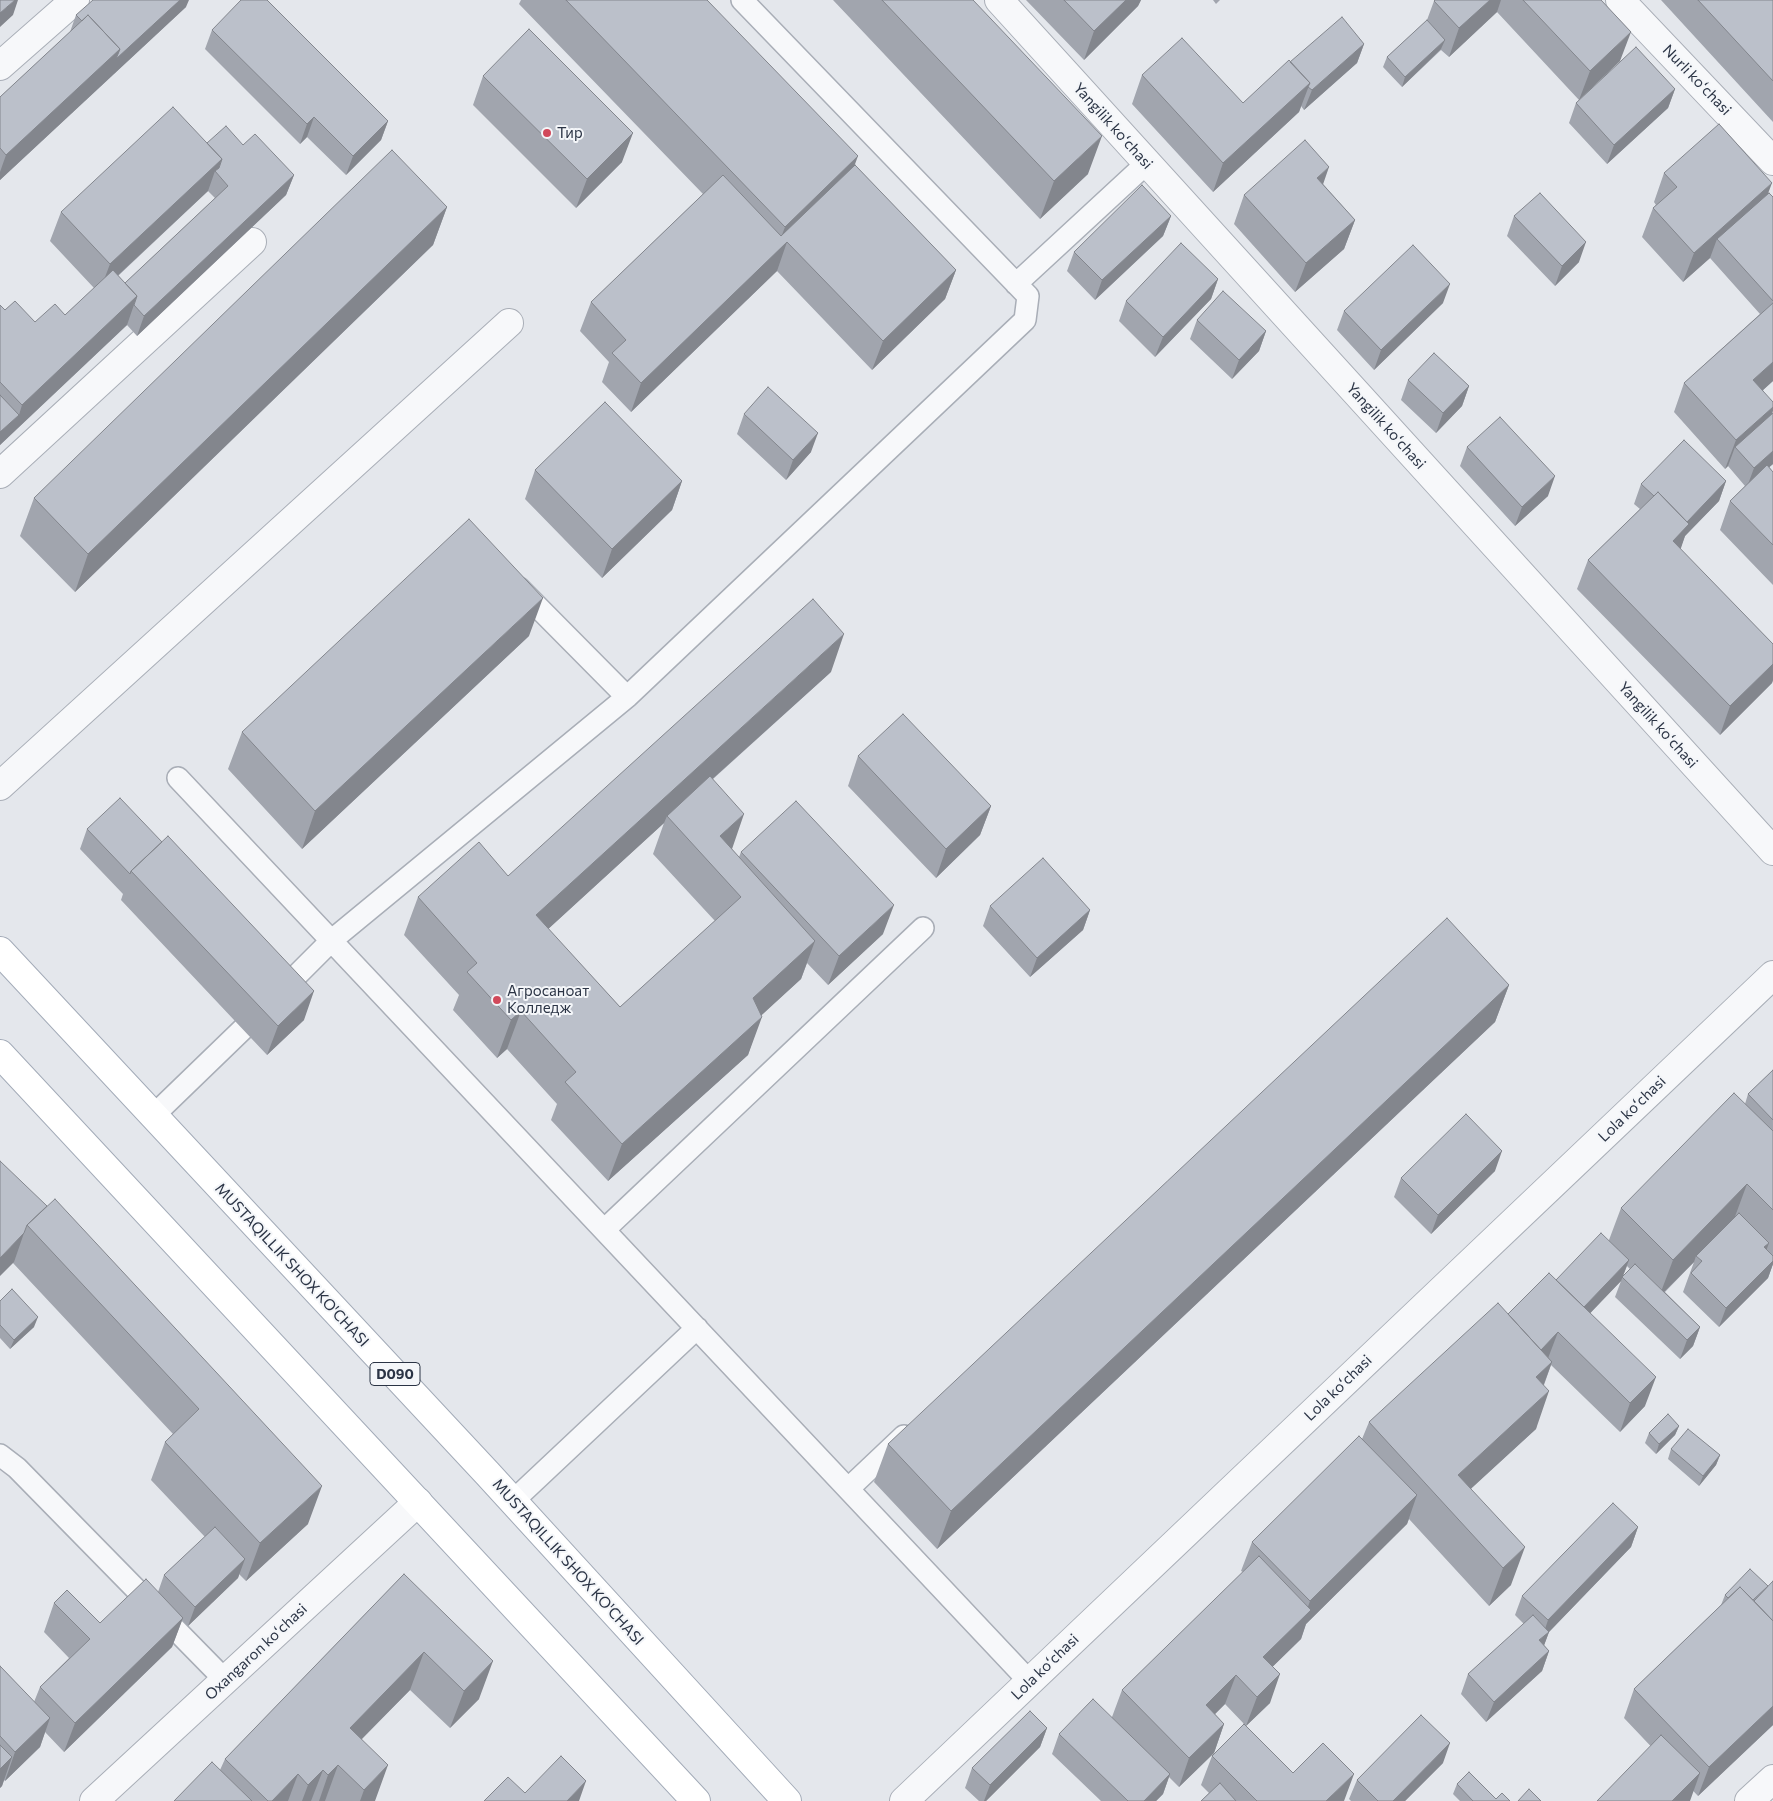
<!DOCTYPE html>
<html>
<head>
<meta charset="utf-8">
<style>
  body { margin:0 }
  canvas { display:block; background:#e4e7ec }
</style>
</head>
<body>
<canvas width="1773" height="1801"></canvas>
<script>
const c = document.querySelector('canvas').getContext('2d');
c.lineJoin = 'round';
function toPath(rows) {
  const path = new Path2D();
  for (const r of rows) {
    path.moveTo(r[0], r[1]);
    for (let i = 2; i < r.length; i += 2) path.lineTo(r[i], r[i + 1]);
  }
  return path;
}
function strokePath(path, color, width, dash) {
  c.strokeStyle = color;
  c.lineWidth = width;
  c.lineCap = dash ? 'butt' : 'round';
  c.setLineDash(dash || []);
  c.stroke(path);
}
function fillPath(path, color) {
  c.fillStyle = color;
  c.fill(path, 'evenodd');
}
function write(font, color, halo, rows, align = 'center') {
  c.font = font + ' Commissioner,sans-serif';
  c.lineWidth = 4;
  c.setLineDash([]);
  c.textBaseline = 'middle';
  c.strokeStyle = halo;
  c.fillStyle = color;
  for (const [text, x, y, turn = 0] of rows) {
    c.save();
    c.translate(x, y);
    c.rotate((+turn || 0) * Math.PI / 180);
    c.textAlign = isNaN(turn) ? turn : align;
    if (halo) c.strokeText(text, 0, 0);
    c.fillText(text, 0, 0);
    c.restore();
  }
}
const service = toPath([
  [1016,284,1147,163],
  [519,588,627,697],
  [178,778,1029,1681],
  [279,993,332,940,627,697,1025,320,1028,296,742,0],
  [153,1116,243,1029],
  [604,1230,923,928],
  [0,1455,17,1468,226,1681],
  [848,1489,904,1436],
  [513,1501,697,1328]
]);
const minor = toPath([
  [999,0,1773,851],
  [1620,0,1773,161],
  [0,66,75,0],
  [0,474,252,242],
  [0,786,509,323],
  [94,1801,418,1502],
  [904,1801,1773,975],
  [1749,1801,1773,1779]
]);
const primary = toPath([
  [0,951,487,1473,787,1801],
  [0,1054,696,1801]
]);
strokePath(service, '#a9aeb7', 24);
strokePath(minor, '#a9aeb7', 30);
strokePath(primary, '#a3abb8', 30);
strokePath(service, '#f7f8fa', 21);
strokePath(minor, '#f7f8fa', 28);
strokePath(primary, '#fff', 28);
fillPath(toPath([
  [521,0,707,0,855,165,956,270,945,299,872,370,777,271,631,412,602,382,609,362,580,331,591,302,703,194,519,4],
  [833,0,973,0,1088,174,1040,219],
  [1026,0,1141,0,1138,6,1084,60],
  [1213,0,1220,0,1216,4],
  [1435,0,1601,0,1620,61,1579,100,1497,12,1449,57,1441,50,1402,87,1383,67,1387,57,1427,20,1434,1],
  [1661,0,1773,0,1773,122],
  [186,7,0,180,0,97,70,32,76,15],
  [212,30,388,121,381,140,346,175,307,137,300,144,205,49],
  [1364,44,1357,63,1304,110,1301,106,1299,112,1213,192,1132,104,1142,75,1243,103,1290,62],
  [483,76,622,162,576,208,473,105],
  [1675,89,1668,108,1607,164,1569,123,1576,103],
  [207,143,243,145,294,175,286,195,137,336,127,325,0,445,0,305,5,310,35,322,65,315,94,288,50,241,61,212],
  [208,191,215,198,125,283,118,276],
  [1664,173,1769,193,1773,197,1773,381,1763,390,1772,414,1773,413,1773,464,1769,467,1773,472,1773,585,1720,530,1730,501,1745,486,1728,466,1725,469,1674,412,1684,383,1760,314,1710,258,1683,282,1642,237,1653,208,1656,205,1654,202],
  [1323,184,1355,220,1344,249,1295,292,1234,224,1244,195],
  [447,207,433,245,75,592,20,536,34,498],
  [1171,216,1163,236,1095,300,1067,271,1074,252],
  [1514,216,1579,262,1555,286,1507,236],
  [1218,279,1211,299,1155,357,1119,321,1126,301],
  [1443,303,1374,370,1337,330,1344,311],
  [1197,320,1266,331,1259,351,1232,379,1190,339],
  [1408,380,1469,386,1462,406,1436,433,1401,400],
  [744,414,811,452,786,480,737,434],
  [1467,447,1548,496,1515,526,1460,466],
  [535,470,682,481,672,510,602,578,525,499],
  [1726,481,1719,501,1685,536,1680,549,1773,644,1773,680,1772,683,1720,735,1577,589,1588,560,1640,509,1634,504,1641,484],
  [529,636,302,849,228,769,242,732],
  [831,672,713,779,732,849,739,857,741,852,883,934,828,985,807,963,801,979,761,1015,748,1055,608,1181,551,1120,557,1104,507,1049,497,1058,453,1010,459,995,404,935,418,897,508,876],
  [664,823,653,854,715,921,620,1007,548,929],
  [858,756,991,806,980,835,936,878,848,786],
  [87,829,304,1020,267,1055,121,900,123,894,80,849],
  [990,906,1090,910,1083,930,1030,977,983,926],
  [1509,985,1495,1022,937,1549,874,1482,888,1444],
  [1773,1070,1773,1264,1768,1278,1719,1327,1683,1292,1694,1262,1665,1292,1700,1327,1693,1346,1680,1359,1615,1297,1621,1281,1590,1313,1645,1406,1620,1432,1551,1365,1544,1385,1536,1429,1471,1488,1511,1585,1489,1606,1409,1519,1407,1524,1306,1624,1301,1639,1273,1666,1270,1703,1246,1726,1225,1704,1215,1714,1224,1724,1214,1753,1179,1787,1169,1777,1163,1794,1156,1801,1101,1801,1052,1754,1059,1734,1112,1717,1122,1690,1243,1572,1241,1571,1252,1542,1362,1439,1369,1422,1508,1314,1556,1280,1609,1240,1621,1208,1745,1104,1748,1094],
  [1627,1266,1630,1269,1623,1276],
  [0,1161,308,1524,246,1581,239,1574,238,1578,188,1626,182,1620,172,1647,64,1752,45,1732,40,1747,5,1781,4,1780,2,1786,0,1788,0,1666,34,1702,40,1687,69,1658,44,1632,54,1603,100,1623,158,1592,164,1575,205,1537,151,1480,165,1442,173,1434,13,1263],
  [1495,1171,1431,1234,1394,1197,1401,1178],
  [0,1301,34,1327,10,1349,0,1338],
  [1679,1426,1675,1435,1656,1454,1645,1443,1649,1433],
  [1671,1449,1720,1455,1716,1465,1699,1486,1668,1459],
  [1638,1527,1631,1547,1549,1632,1544,1645,1549,1651,1542,1671,1486,1722,1461,1694,1468,1674,1524,1624,1515,1615,1522,1596],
  [404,1574,479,1699,450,1728,410,1690,362,1739,375,1801,174,1801,220,1770,225,1759],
  [1767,1587,1773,1725,1698,1796,1624,1718,1634,1689,1721,1605,1725,1595],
  [1047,1728,1040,1747,986,1801,979,1801,965,1788,972,1768],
  [1212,1756,1293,1773,1344,1801,1201,1801,1209,1793,1201,1785],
  [1443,1763,1405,1801,1351,1801,1349,1799,1357,1780],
  [1457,1784,1496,1799,1510,1801,1460,1801,1453,1794]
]), '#a1a5ae');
fillPath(toPath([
  [15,0,18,0,13,15,0,27,0,13],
  [180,0,189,0,186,7,0,180,0,172,6,155,120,49],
  [1126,0,1141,0,1138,6,1084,60,1094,31],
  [1490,0,1501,0,1497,12,1449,57,1459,28],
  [1631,32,1620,61,1579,100,1590,71],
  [1445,40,1441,49,1402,87,1405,77],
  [1364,44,1357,63,1304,110,1312,90],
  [1310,83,1299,112,1213,192,1223,163],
  [1675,89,1668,108,1607,164,1614,145],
  [314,117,307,137,300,144,307,124],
  [388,121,381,140,346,175,353,156],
  [633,133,622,162,576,208,587,179],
  [1102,136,1088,174,1040,219,1054,181],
  [858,156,844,194,787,242,777,271,631,412,641,383,775,253,785,227],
  [222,159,217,173,215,171,208,191,99,293,110,264],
  [1329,167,1319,196,1317,178],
  [294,175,286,195,137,336,144,316],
  [1772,183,1761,212,1717,239,1710,258,1683,282,1694,253],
  [447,207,433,245,75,592,88,554],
  [1171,216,1163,236,1095,300,1102,280],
  [1355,220,1344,249,1295,292,1306,263],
  [1586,242,1579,262,1555,286,1562,266],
  [956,270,945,299,872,370,883,341],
  [1218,279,1211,299,1155,357,1163,337],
  [1450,284,1443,303,1374,370,1381,350],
  [137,296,127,325,0,445,0,432,19,415,22,405],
  [1266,331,1259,351,1232,379,1239,360],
  [1773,362,1773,381,1742,409,1753,380],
  [1469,386,1462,406,1436,433,1443,413],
  [1773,407,1773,411,1765,434,1735,447,1728,466,1725,469,1736,440],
  [818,433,811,452,786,480,793,460],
  [1773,451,1773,464,1747,487,1754,468],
  [1555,476,1548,496,1515,526,1522,507],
  [682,481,672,510,602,578,612,549],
  [1726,481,1719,501,1685,536,1679,554,1673,541,1683,525],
  [543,598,529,636,302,849,315,811],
  [844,634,831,672,669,818,667,816,664,823,522,953,536,915],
  [1773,664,1773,680,1772,683,1720,735,1730,706],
  [991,806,980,835,936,878,946,849],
  [744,814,731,852,720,836],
  [894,905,883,934,828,985,839,956],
  [1090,910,1083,930,1030,977,1037,958],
  [815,941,801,979,739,1036,753,998],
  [1509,985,1495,1022,937,1549,951,1511],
  [314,991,304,1020,267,1055,278,1026],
  [521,1011,507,1049,497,1058,511,1020],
  [762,1017,748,1055,608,1181,622,1144],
  [1502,1151,1495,1171,1431,1234,1438,1215],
  [1747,1184,1733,1222,1696,1256,1694,1262,1659,1297,1673,1260],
  [24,1233,14,1262,0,1276,0,1258],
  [1769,1243,1762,1262,1764,1247],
  [1629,1260,1621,1281,1577,1327,1584,1307],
  [1773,1261,1773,1264,1768,1278,1719,1327,1726,1308],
  [38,1317,34,1327,10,1349,14,1340],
  [1700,1327,1693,1346,1680,1359,1687,1340],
  [1558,1332,1547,1361,1539,1352],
  [1552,1362,1538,1400,1536,1377],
  [1656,1377,1645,1406,1620,1432,1630,1403],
  [1549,1391,1536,1429,1449,1509,1458,1475],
  [1679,1426,1675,1435,1656,1454,1659,1444],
  [1720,1455,1716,1465,1699,1486,1703,1476],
  [322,1486,308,1524,246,1581,260,1543],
  [1417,1495,1407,1524,1306,1624,1301,1639,1253,1686,1263,1657,1305,1615,1310,1601],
  [1638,1527,1631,1547,1549,1632,1542,1651,1539,1640,1542,1638,1548,1620],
  [1525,1547,1511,1585,1489,1606,1503,1568],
  [245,1559,238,1578,188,1626,195,1607],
  [183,1618,172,1647,64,1752,75,1723],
  [1549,1651,1542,1671,1486,1722,1494,1702],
  [424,1652,410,1690,336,1765,350,1728],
  [493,1661,479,1699,450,1728,464,1691],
  [1280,1674,1270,1703,1246,1726,1257,1697],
  [1236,1675,1225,1704,1195,1734,1206,1705],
  [1773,1706,1773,1725,1698,1796,1709,1767],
  [50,1718,40,1747,5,1781,15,1752],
  [1224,1724,1214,1753,1179,1787,1189,1758],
  [1047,1728,1040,1747,986,1801,984,1801,990,1785],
  [1450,1743,1443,1763,1405,1801,1393,1801],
  [12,1757,2,1786,0,1788,0,1769],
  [338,1765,325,1801,319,1801,328,1775],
  [388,1765,375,1801,360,1801,364,1790],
  [323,1770,311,1801,302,1801,308,1785],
  [1700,1773,1690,1801,1672,1801],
  [298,1774,288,1801,272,1801],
  [1170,1774,1163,1794,1156,1801,1144,1801],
  [1354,1774,1344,1801,1326,1801],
  [586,1781,579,1801,567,1801]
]), '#83868d');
const building = toPath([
  [0,0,15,0,0,13,0,0],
  [93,0,180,0,116,59,120,49,88,15,82,21,76,15,93,0],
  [241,0,267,0,388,121,353,156,314,117,307,124,212,30,241,0],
  [566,0,707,0,858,156,785,227,566,0],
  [882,0,973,0,1102,136,1054,181,882,0],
  [1064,0,1126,0,1094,31,1064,0],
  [1435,0,1490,0,1459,28,1434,1,1435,0],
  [1523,0,1601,0,1631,32,1590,71,1523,0],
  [1698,0,1773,0,1773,81,1698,0],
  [88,15,120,49,6,155,0,148,0,97,88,15],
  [1342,17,1364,44,1312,90,1308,87,1310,83,1290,62,1342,17],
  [1427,20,1445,40,1405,77,1387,57,1427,20],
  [529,29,633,133,587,179,483,76,529,29],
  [1182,38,1243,103,1289,60,1310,83,1223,163,1142,75,1182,38],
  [1636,47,1675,89,1614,145,1576,103,1636,47],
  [173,107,222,159,110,264,61,212,173,107],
  [1719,124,1772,183,1694,253,1653,208,1677,187,1664,173,1719,124],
  [226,126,243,145,255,134,294,175,144,316,134,305,137,296,125,283,228,186,215,171,219,168,222,159,207,143,226,126],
  [1305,140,1329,167,1317,178,1355,220,1306,263,1244,195,1305,140],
  [392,150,447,207,88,554,34,498,392,150],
  [855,165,956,270,883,341,787,242,641,383,612,353,626,340,591,302,723,175,781,236,855,165],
  [1142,185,1171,216,1102,280,1074,252,1142,185],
  [1540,193,1586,242,1562,266,1514,216,1540,193],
  [1769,193,1773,197,1773,301,1717,239,1769,193],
  [1181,243,1218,279,1163,337,1126,301,1181,243],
  [1413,245,1450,284,1381,350,1344,311,1413,245],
  [113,270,137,296,22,405,0,382,0,305,5,310,15,301,35,322,55,304,65,315,113,270],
  [1223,291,1266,331,1239,360,1197,320,1223,291],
  [1773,303,1773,362,1753,380,1773,402,1773,407,1736,440,1684,383,1773,303],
  [1434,353,1469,386,1443,413,1408,380,1434,353],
  [768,387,818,433,793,460,744,414,768,387],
  [0,395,19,415,0,432,0,395],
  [605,402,682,481,612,549,535,470,605,402],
  [1773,413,1773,451,1754,468,1735,447,1773,413],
  [1500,417,1555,476,1522,507,1467,447,1500,417],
  [1684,440,1726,481,1687,522,1658,492,1654,496,1641,484,1684,440],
  [1767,465,1773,472,1773,545,1730,501,1767,465],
  [1658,492,1689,524,1673,541,1773,644,1773,664,1730,706,1588,560,1658,492],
  [469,519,543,598,315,811,242,732,469,519],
  [813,599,844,634,536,915,620,1007,741,897,667,816,710,776,744,814,720,836,815,941,753,998,762,1017,622,1144,565,1082,576,1072,521,1011,511,1020,467,972,477,963,418,897,479,842,508,876,813,599],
  [903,714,991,806,946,849,858,756,903,714],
  [120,798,162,842,131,871,130,874,87,829,120,798],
  [796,801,894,905,839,956,741,852,796,801],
  [168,836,314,991,278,1026,131,871,168,836],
  [1043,858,1090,910,1037,958,990,906,1043,858],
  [1447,918,1509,985,951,1511,888,1444,1447,918],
  [1773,1070,1773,1120,1748,1094,1773,1070],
  [1734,1093,1773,1131,1773,1210,1747,1184,1673,1260,1621,1208,1734,1093],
  [1466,1114,1502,1151,1438,1215,1401,1178,1466,1114],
  [0,1161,47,1206,27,1225,24,1233,0,1258,0,1161],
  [55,1199,322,1486,260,1543,165,1442,199,1409,27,1225,55,1199],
  [1739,1213,1769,1243,1764,1247,1773,1256,1773,1261,1726,1308,1691,1273,1702,1261,1696,1256,1739,1213],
  [1601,1233,1629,1260,1584,1307,1556,1280,1601,1233],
  [1635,1264,1700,1327,1687,1340,1622,1277,1635,1264],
  [1549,1273,1656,1377,1630,1403,1558,1332,1541,1350,1508,1314,1549,1273],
  [12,1289,38,1317,14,1340,0,1325,0,1301,12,1289],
  [1498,1303,1552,1362,1536,1377,1549,1391,1458,1475,1525,1547,1503,1568,1369,1422,1498,1303],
  [1668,1414,1679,1426,1659,1444,1649,1433,1668,1414],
  [1688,1429,1720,1455,1703,1476,1671,1449,1688,1429],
  [1359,1436,1417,1495,1310,1601,1252,1542,1359,1436],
  [1613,1503,1638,1527,1548,1620,1522,1596,1613,1503],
  [215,1527,245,1559,195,1607,164,1575,215,1527],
  [1259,1556,1311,1610,1263,1657,1280,1674,1257,1697,1236,1675,1206,1705,1224,1724,1189,1758,1122,1690,1259,1556],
  [1750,1569,1768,1586,1753,1600,1740,1587,1728,1598,1725,1595,1750,1569],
  [404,1574,493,1661,464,1691,424,1652,350,1728,388,1765,364,1790,338,1765,328,1775,323,1770,308,1785,298,1774,272,1801,268,1801,225,1759,404,1574],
  [146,1579,183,1618,75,1723,40,1687,90,1639,54,1603,67,1590,100,1623,146,1579],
  [1773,1581,1773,1621,1754,1601,1773,1581],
  [1740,1587,1773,1621,1773,1706,1709,1767,1634,1689,1740,1587],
  [1533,1615,1549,1632,1539,1640,1549,1651,1494,1702,1468,1674,1533,1615],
  [0,1666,50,1718,15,1752,0,1736,0,1666],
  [1093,1699,1170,1774,1144,1801,1128,1801,1059,1734,1093,1699],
  [1030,1711,1047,1728,990,1785,972,1768,1030,1711],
  [1421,1715,1450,1743,1393,1801,1378,1801,1357,1780,1421,1715],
  [1244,1724,1293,1773,1323,1743,1354,1774,1326,1801,1257,1801,1212,1756,1244,1724],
  [1661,1735,1700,1773,1672,1801,1597,1801,1661,1735],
  [0,1745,12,1757,0,1769,0,1745],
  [561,1756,586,1781,567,1801,484,1801,508,1777,525,1793,561,1756],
  [212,1762,252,1801,174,1801,212,1762],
  [1469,1772,1496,1799,1502,1793,1510,1801,1473,1801,1457,1784,1469,1772],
  [1220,1783,1236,1801,1201,1801,1220,1783],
  [1529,1789,1541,1801,1518,1801,1529,1789]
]);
fillPath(building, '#bbc0ca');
strokePath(building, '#83868d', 1);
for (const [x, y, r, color] of [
  [547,133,5,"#d1495b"],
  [497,1000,5,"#d1495b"]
]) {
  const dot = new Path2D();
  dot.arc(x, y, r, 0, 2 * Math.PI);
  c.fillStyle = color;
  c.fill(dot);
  strokePath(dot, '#f4f6f9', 2);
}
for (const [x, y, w] of [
  [395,1374,50]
]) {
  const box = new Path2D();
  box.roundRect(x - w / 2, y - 11.5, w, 23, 4);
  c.fillStyle = '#f4f6f9';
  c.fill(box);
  strokePath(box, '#2b3445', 1);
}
write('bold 14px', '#2b3445', null, [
  ["D090",395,1374]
]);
write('15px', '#2b3445', '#f4f6f9', [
  ["Nurli koʻchasi",1697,80,46],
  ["Yangilik koʻchasi",1113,126,48],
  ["Yangilik koʻchasi",1386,426,48],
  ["Yangilik koʻchasi",1658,725,48],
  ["Lola koʻchasi",1632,1109,-44],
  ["MUSTAQILLIK SHOX KO'CHASI",292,1265,47],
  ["Lola koʻchasi",1338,1388,-44],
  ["MUSTAQILLIK SHOX KO'CHASI",568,1562,48],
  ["Oxangaron koʻchasi",256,1652,-43],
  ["Lola koʻchasi",1045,1667,-44]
]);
write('15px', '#2b3445', '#f4f6f9', [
  ["Тир",557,133],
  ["Агросаноат",507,991],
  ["Колледж",507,1008]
], 'left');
</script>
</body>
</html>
